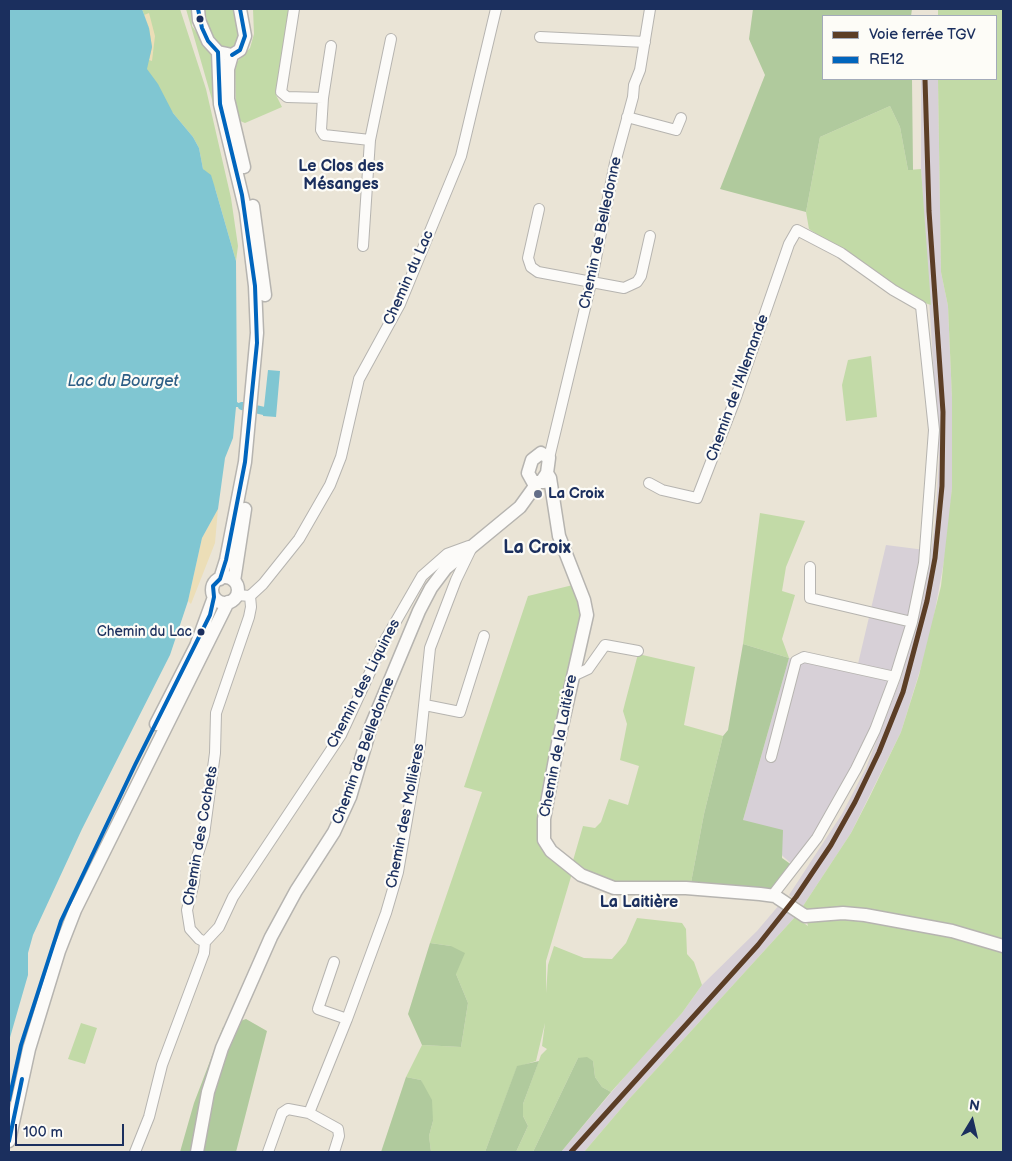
<!DOCTYPE html>
<html>
<head>
<meta charset="utf-8">
<style>
  body { margin:0 }
  #map { position:relative; width:1012px; height:1161px; overflow:hidden; background:#eae4d6; font-family:"Balsamiq Sans",sans-serif }
  canvas { display:block }
  .frame { position:absolute; inset:0; border:10px solid #1b2f5e; pointer-events:none }
  .legend { position:absolute; left:822px; top:15px; width:175px; height:65px; box-sizing:border-box; background:#fdfcf7; border:1px solid #a3aaba; margin:0; padding:6px 9px; list-style:none; font-size:15px; color:#1b2f5e }
  .legend li { display:flex; align-items:center; gap:10px; height:25px }
  .legend b { width:25px; border:1px solid #a3aaba }
  .north { position:absolute; left:947px; top:1096px; width:50px; height:50px; -webkit-text-stroke:4px #fdfcf7; paint-order:stroke; rotate:9deg; font-size:14px; font-weight:700; line-height:20px; text-align:center; color:#1b2f5e }
  .north::after { content:''; display:block; margin:auto; width:18px; height:22px; background:#1b2f5e; clip-path:polygon(50% 0,100% 100%,50% 72%,0 100%) }
  .scale { position:absolute; left:15px; top:1124px; width:109px; height:22px; box-sizing:border-box; border:2px solid #1b2f5e; border-top:0; padding-left:6px; font-size:15px; line-height:18px; white-space:nowrap; color:#1b2f5e; -webkit-text-stroke:4px #fdfcf7; paint-order:stroke }
</style>
</head>
<body>
<div id="map">
<canvas width="1012" height="1161"></canvas>
<div class="frame"></div>
<ul class="legend">
<li><b style="height:6px;background:#5c3e26"></b>Voie ferrée TGV</li>
<li><b style="height:6px;background:#0065bd"></b>RE12</li>
</ul>
<div class="north">N</div>
<div class="scale">100 m</div>
</div>
<script>
const c = document.querySelector('canvas').getContext('2d');
c.lineJoin = 'round';
function fillPath(path, color) {
  c.fillStyle = color;
  c.fill(path, 'evenodd');
}
function toPath(rows) {
  const path = new Path2D();
  for (const r of rows) {
    if (r.length === 3) {
      path.moveTo(r[0] + r[2], r[1]);
      path.arc(r[0], r[1], r[2], 0, 2 * Math.PI);
      continue;
    }
    path.moveTo(r[0], r[1]);
    for (let i = 2; i < r.length; i += 2) path.lineTo(r[i], r[i + 1]);
  }
  return path;
}
function strokePath(path, color, width, dash) {
  c.strokeStyle = color;
  c.lineWidth = width;
  c.lineCap = dash ? 'butt' : 'round';
  c.setLineDash(dash || []);
  c.stroke(path);
}
function write(font, color, halo, rows, align = 'center') {
  c.font = font + ' "Balsamiq Sans",sans-serif';
  c.lineWidth = 4.5;
  c.setLineDash([]);
  c.textBaseline = 'middle';
  c.strokeStyle = halo;
  c.fillStyle = color;
  for (const [text, x, y, turn = 0] of rows) {
    c.save();
    c.translate(x, y);
    c.rotate((+turn || 0) * Math.PI / 180);
    c.textAlign = isNaN(turn) ? turn : align;
    if (halo) c.strokeText(text, 0, 0);
    c.fillText(text, 0, 0);
    c.restore();
  }
}
fillPath(toPath([
  [921,79,938,79,941,272,948,306,952,398,952,488,948,539,930,638,901,732,851,833,803,906,789,895,842,814,866,768,901,678,928,573,935,523,939,459,921,169],
  [886,545,925,550,910,621,856,769,796,868,743,820,789,658,812,658,857,668],
  [780,904,795,917,630,1098,584,1152,561,1152,637,1062,682,1013,702,985,757,931]
]), '#d7d0d7');
fillPath(toPath([
  [142,9,180,9,206,89,231,198,238,246,236,261,215,188,203,169,199,148,193,137,173,113,110,59,149,28],
  [186,9,191,9,192,26,214,57,217,117],
  [204,9,234,9,240,30,238,42,235,48,224,49,216,42,209,31],
  [253,9,291,9,276,95,282,107,245,123,240,121,236,112,235,64,250,48,254,34],
  [938,9,1003,9,1003,1152,584,1152,630,1098,795,917,808,926,803,906,851,833,870,796,901,732,919,675,941,586,952,488,952,398,948,306,941,272,938,79,996,79,996,16,938,16],
  [890,106,900,127,908,170,921,169,931,305,916,300,809,229,806,212,820,137],
  [871,356,877,417,846,421,842,385,848,360],
  [760,513,805,521,786,567,782,591,795,595,782,639,789,658,743,644],
  [577,584,586,607,540,833,572,864,583,826,595,828,601,822,609,799,628,805,639,766,620,760,627,724,623,711,625,703,638,654,695,667,684,725,723,736,704,814,690,888,635,890,573,870,546,961,546,993,548,965,554,946,584,958,612,959,626,943,637,918,682,923,686,929,687,954,694,962,702,985,682,1013,611,1092,602,1087,595,1077,593,1061,578,1058,533,1152,516,1152,528,1126,523,1116,523,1104,541,1055,547,1049,542,1046,545,1023,536,1061,517,1067,485,1152,431,1152,429,1136,433,1121,421,1080,406,1077,422,1045,461,1047,468,1003,456,974,451,946,430,943,482,792,464,787,528,596],
  [81,1023,97,1028,85,1064,68,1059]
]), '#c2daa7');
fillPath(toPath([
  [753,9,912,9,911,16,823,16,823,79,912,79,913,170,908,170,900,127,890,106,820,137,806,212,720,189,765,75,749,39],
  [743,644,789,658,743,820,783,830,782,858,796,868,772,896,690,888,704,814,723,736,728,730],
  [430,943,451,946,465,953,456,974,468,1003,461,1047,422,1045,408,1014],
  [246,1019,267,1031,236,1152,180,1152,194,1103,223,1027],
  [587,1057,593,1061,595,1077,602,1087,611,1092,561,1152,533,1152,578,1058],
  [539,1061,523,1104,523,1116,528,1126,516,1152,485,1152,517,1066],
  [406,1077,421,1080,432,1100,433,1121,429,1136,431,1152,381,1152]
]), '#b0ca9d');
fillPath(toPath([
  [149,13,155,36,152,61,149,60,152,47,149,28,144,15],
  [218,509,215,543,191,604,188,601,202,538]
]), '#ecdeb7');
fillPath(toPath([
  [9,9,142,9,149,28,152,47,147,69,158,84,173,113,193,137,199,148,203,169,211,175,215,188,236,261,237,402,242,405,242,407,236,407,233,438,225,458,218,509,202,538,188,601,170,655,82,829,33,935,28,953,28,975,9,1041],
  [268,370,280,371,276,417,263,416]
]), '#80c6d2');
strokePath(toPath([
  [242,406,264,411]
]), '#80c6d2', 8);
const minor = toPath([
  [294,9,281,92,287,97,323,98,321,130,324,135,370,140,363,246],
  [540,37,645,42],
  [323,98,331,46],
  [627,117,676,130,681,118],
  [370,140,391,39],
  [539,209,528,258,531,267,538,272,624,288,637,282,641,276,650,236],
  [549,458,591,283,615,163,633,97,634,85,640,70,650,9],
  [649,483,662,490,697,498,735,400,789,244,797,230,841,253,893,290,921,306,934,430,924,563,912,622,895,677,875,730,856,769,817,838,772,896],
  [810,567,810,598,912,622],
  [237,595,250,596,263,584,299,539,330,485,341,457,359,379,400,304,461,156,496,9],
  [573,676,588,669,605,645,638,651],
  [425,705,460,712,484,636],
  [771,757,796,661,804,657,895,677],
  [205,942,219,927,233,897,341,735,384,642,422,576,447,554,469,546],
  [205,942,199,939,190,929,187,910,194,882,196,860,204,835,215,753,216,713,249,617,251,607,250,596],
  [334,962,318,1009,347,1019],
  [135,1152,149,1117,162,1065,204,953,205,942],
  [268,1152,282,1113,288,1109,309,1113],
  [334,1152,339,1136,338,1129,309,1113,347,1019,386,913,398,872,420,744,430,648,456,580,471,549]
]);
const major = toPath([
  [198,9,199,20,208,41,218,52,232,55,240,50,245,36,240,9],
  [218,52,220,104,246,212,255,286,257,333,245,462,226,560,220,579],
  [232,55,228,69,228,99,244,167],
  [253,206,265,295],
  [547,473,550,478,559,536,584,600,587,615,558,743,544,819,544,840,551,851,581,875,614,888,686,888,760,894,775,896,805,916,843,913,865,915,952,931,1003,946],
  [543,479,547,473,549,458,541,453,532,460,528,473,533,482,544,482],
  [225,590,13],
  [234,581,245,509],
  [156,724,196,646,214,597],
  [9,1141,29,1049,59,951,75,910,228,602],
  [197,1152,208,1092,222,1048,271,937,296,891,334,832,350,797,371,726,419,611,431,588,446,568,520,507,538,482]
]);
strokePath(minor, '#b6b4b0', 12);
strokePath(major, '#b6b4b0', 15);
strokePath(minor, '#fcfbf9', 10);
strokePath(major, '#fcfbf9', 12);
strokePath(toPath([
  [232,55,240,50,245,36,240,9],
  [9,1100,21,1045,61,921,135,765,210,615,214,597,213,586,220,579,226,560,245,462,257,343,255,286,242,195,220,104,218,52,208,41,202,28,198,9],
  [9,1141,22,1079]
]), '#0065bd', 4);
strokePath(toPath([
  [571,1152,758,945,796,897,831,845,855,802,879,752,903,692,927,601,935,558,942,486,943,412,929,211,925,79]
]), '#5c3e26', 5);
for (const [x, y, r, color] of [
  [200,19,4.5,"#1b2f5e"],
  [538,494,5,"#636e88"],
  [201,632,4.5,"#1b2f5e"]
]) {
  const dot = new Path2D();
  dot.arc(x, y, r, 0, 2 * Math.PI);
  c.fillStyle = color;
  c.fill(dot);
  strokePath(dot, '#fdfcf7', 2);
}
write('14px', '#1b2f5e', '#fdfcf7', [
  ["Chemin du Lac",192,632]
], 'right');
write('15px', '#1b2f5e', '#fdfcf7', [
  ["Chemin de Belledonne",601,233,-78],
  ["Chemin du Lac",409,278,-66],
  ["Chemin de l'Allemande",738,388,-70],
  ["Chemin des Liquines",364,684,-63],
  ["Chemin de la Laitière",559,746,-79],
  ["Chemin de Belledonne",364,751,-70],
  ["Chemin des Mollières",406,816,-79],
  ["Chemin des Cochets",201,836,-80]
]);
write('bold 15px', '#1b2f5e', '#fdfcf7', [
  ["La Croix",548,494]
], 'left');
write('bold 16px', '#1b2f5e', '#fdfcf7', [
  ["Le Clos des",341,167],
  ["Mésanges",341,185],
  ["La Laitière",639,903]
]);
write('italic 16px', '#2e5f86', '#fdfcf7', [
  ["Lac du Bourget",123,382]
]);
write('bold 18px', '#1b2f5e', '#fdfcf7', [
  ["La Croix",537,548]
]);
</script>
</body>
</html>
